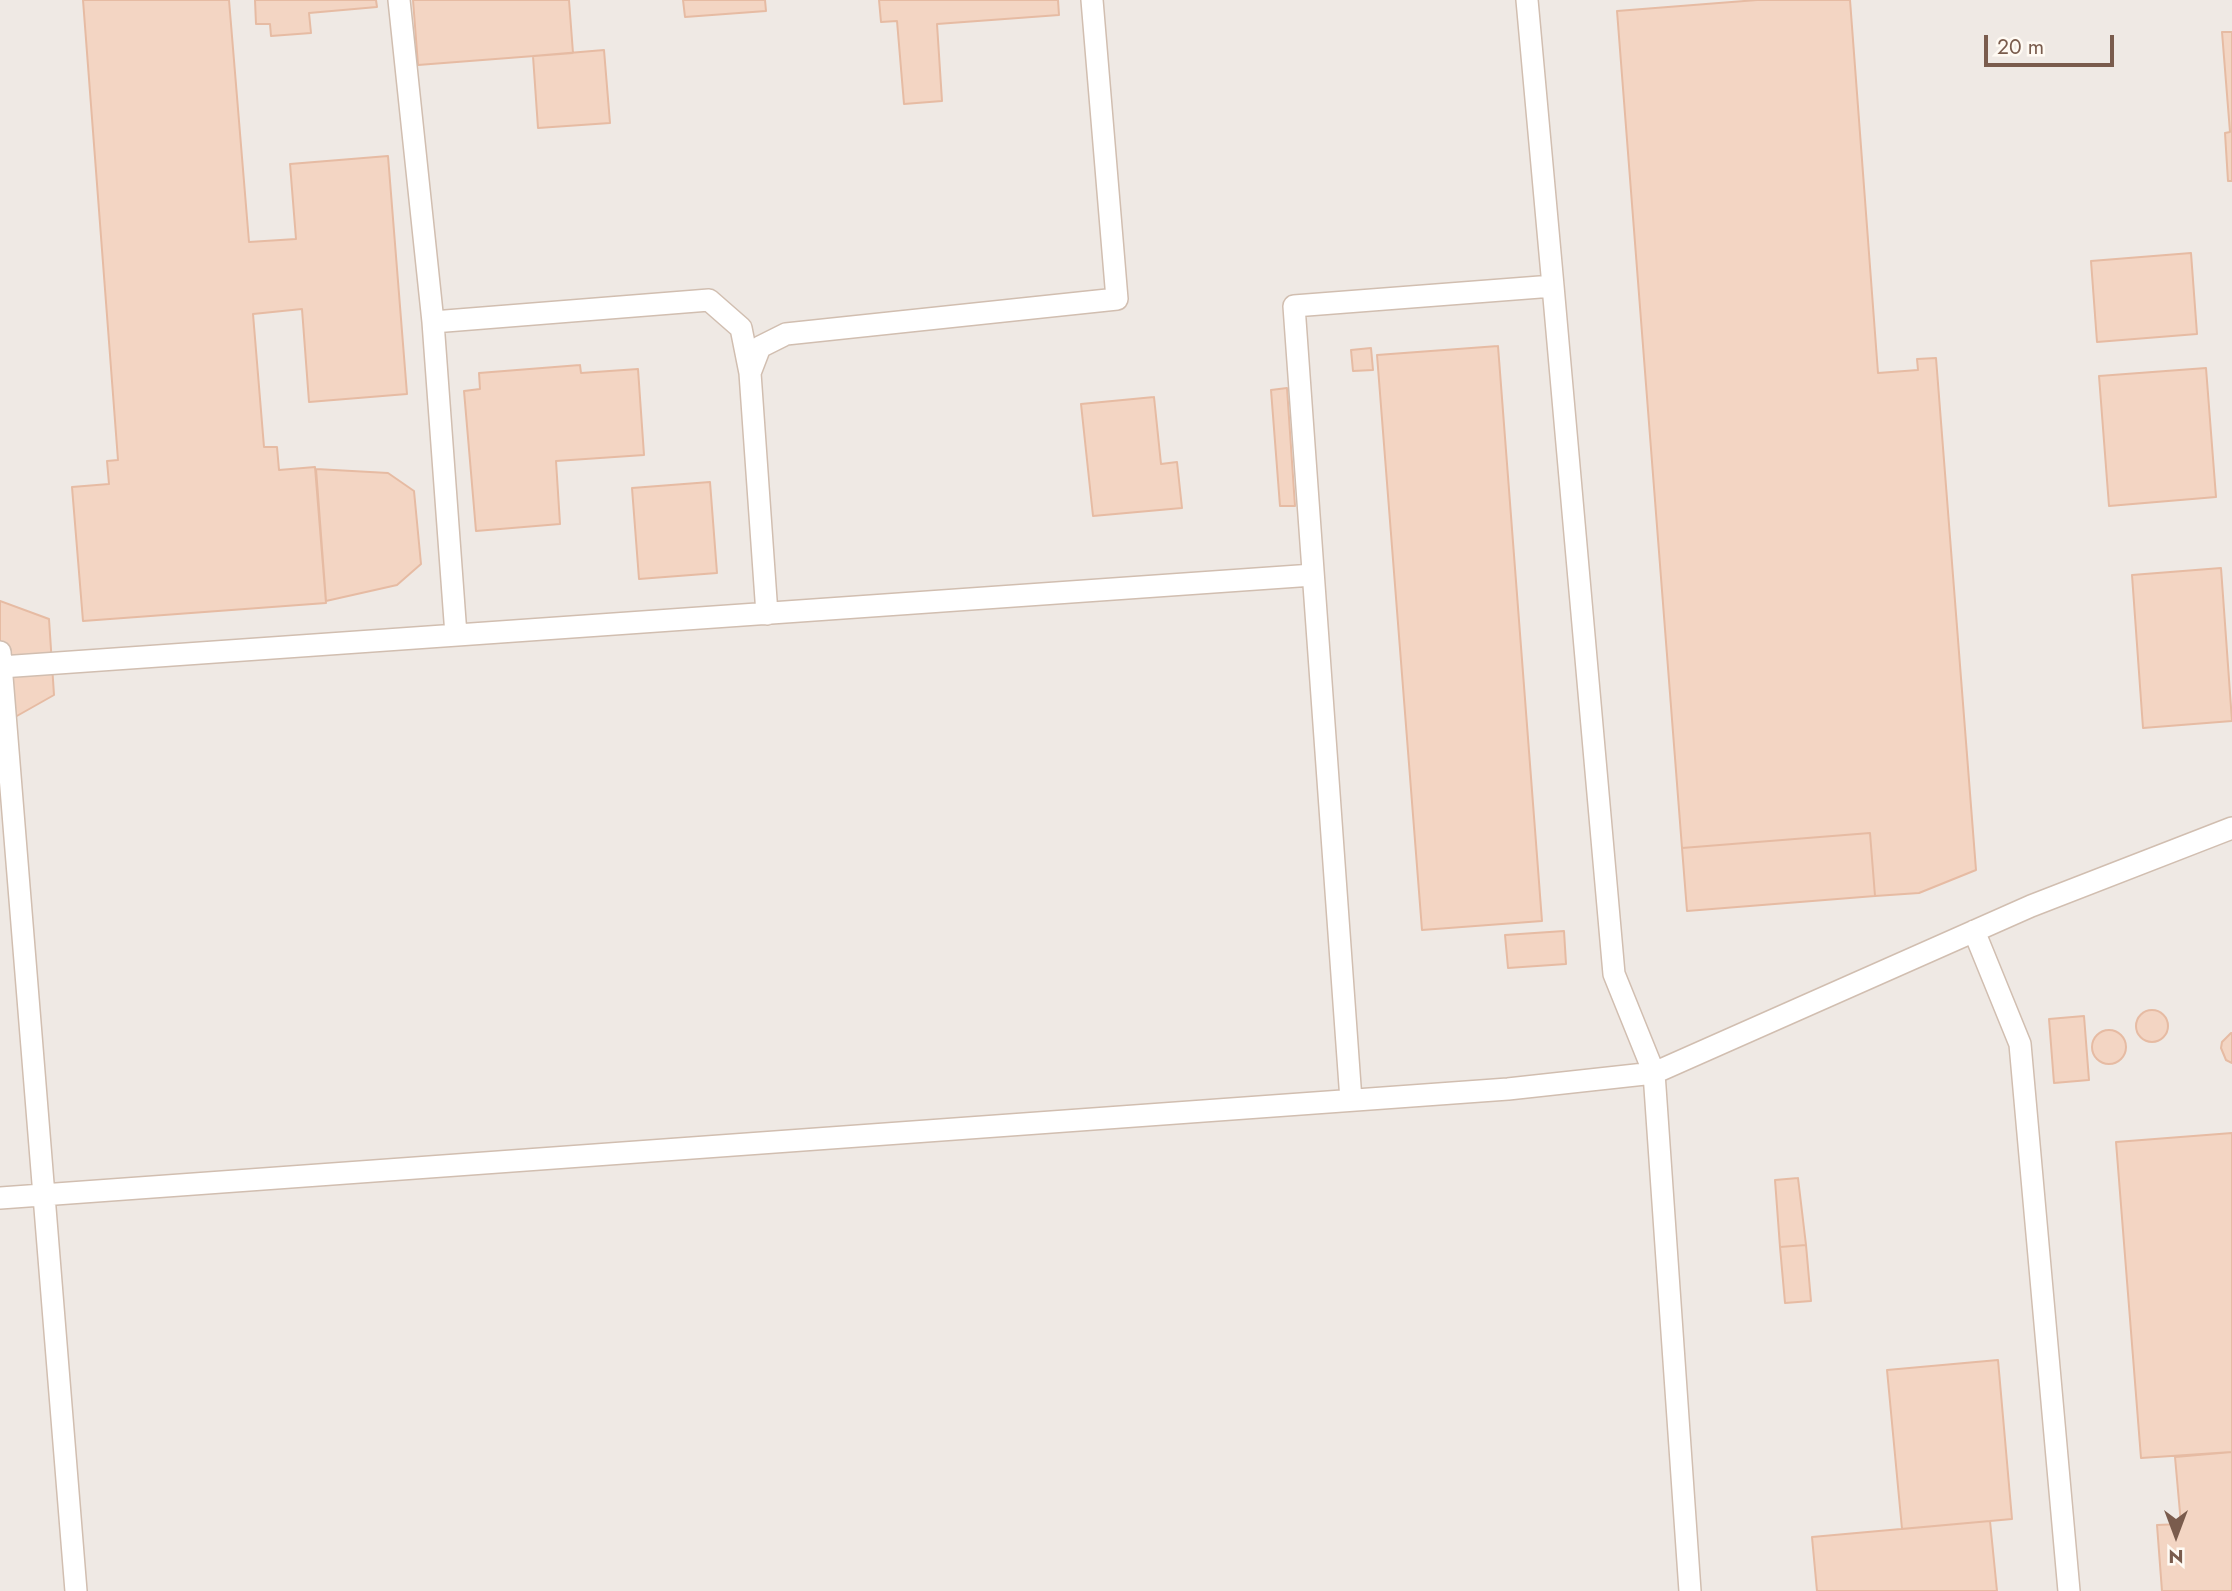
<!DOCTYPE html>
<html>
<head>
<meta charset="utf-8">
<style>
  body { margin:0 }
  #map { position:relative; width:2232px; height:1591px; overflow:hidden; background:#fdf6ec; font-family:Jost,sans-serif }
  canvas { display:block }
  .north { position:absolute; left:2141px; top:1500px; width:70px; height:70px; -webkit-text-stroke:5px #fffaf3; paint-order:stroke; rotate:180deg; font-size:19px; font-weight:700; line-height:28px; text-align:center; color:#7a5c4d }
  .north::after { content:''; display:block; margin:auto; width:24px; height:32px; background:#7a5c4d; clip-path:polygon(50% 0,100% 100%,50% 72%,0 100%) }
  .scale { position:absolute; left:1984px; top:35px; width:130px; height:32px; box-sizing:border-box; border:4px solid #7a5c4d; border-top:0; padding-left:9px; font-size:21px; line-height:24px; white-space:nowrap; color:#7a5c4d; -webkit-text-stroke:5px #fffaf3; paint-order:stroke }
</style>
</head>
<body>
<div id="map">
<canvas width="2232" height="1591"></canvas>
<div class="north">N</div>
<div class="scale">20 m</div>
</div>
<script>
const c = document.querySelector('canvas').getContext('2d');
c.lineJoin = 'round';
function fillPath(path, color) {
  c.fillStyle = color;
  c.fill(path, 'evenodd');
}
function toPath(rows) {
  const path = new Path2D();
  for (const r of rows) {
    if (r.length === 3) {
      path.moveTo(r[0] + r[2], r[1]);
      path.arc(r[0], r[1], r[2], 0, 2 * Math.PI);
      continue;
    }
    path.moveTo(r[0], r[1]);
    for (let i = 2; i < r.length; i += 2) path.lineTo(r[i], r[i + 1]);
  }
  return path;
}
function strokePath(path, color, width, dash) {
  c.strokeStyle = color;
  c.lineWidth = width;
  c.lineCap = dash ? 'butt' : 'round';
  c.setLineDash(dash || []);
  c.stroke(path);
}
fillPath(toPath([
  [0,0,2232,0,2232,1591,0,1591]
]), '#efe9e4');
const building = toPath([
  [83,0,229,0,249,242,296,239,290,164,388,156,407,394,309,402,302,309,253,314,264,447,277,447,279,470,315,467,326,603,83,621,72,487,109,484,107,461,118,460,83,0],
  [255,0,376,0,377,7,309,13,311,33,271,36,270,24,256,24,255,0],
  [413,0,569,0,573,53,418,65,413,0],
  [683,0,765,0,766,11,685,17,683,0],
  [879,0,1058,0,1059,15,937,24,942,101,904,104,897,21,881,22,879,0],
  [1757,0,1850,0,1878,373,1918,370,1917,359,1936,358,1976,870,1919,893,1875,896,1870,833,1682,848,1617,11,1757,0],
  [2222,32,2232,32,2232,181,2228,181,2225,133,2230,132,2222,32],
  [604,50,610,123,538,128,533,56,604,50],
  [2191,253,2197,334,2097,342,2091,261,2191,253],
  [1498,346,1542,921,1422,930,1377,355,1498,346],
  [1371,348,1373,370,1353,371,1351,350,1371,348],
  [580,365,581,373,638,369,644,455,556,461,560,524,476,531,464,391,480,389,479,373,580,365],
  [2206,368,2216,497,2109,506,2099,376,2206,368],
  [1287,388,1295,506,1280,506,1271,390,1287,388],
  [1154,397,1161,464,1177,462,1182,508,1093,516,1081,404,1154,397],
  [316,469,388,473,414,491,421,564,397,585,326,601,316,469],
  [710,482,717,573,639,579,632,488,710,482],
  [2221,568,2232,721,2143,728,2132,575,2221,568],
  [0,601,49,619,54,695,8,721,0,718,0,601],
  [1870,833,1875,896,1687,911,1682,848,1870,833],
  [1564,931,1566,964,1508,968,1505,935,1564,931],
  [2152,1026,16],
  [2084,1016,2089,1080,2054,1083,2049,1019,2084,1016],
  [2109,1047,17],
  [2231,1033,2232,1033,2232,1063,2226,1060,2221,1048,2222,1042,2231,1033],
  [2232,1133,2232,1452,2141,1458,2116,1142,2232,1133],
  [1798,1178,1806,1245,1780,1247,1775,1180,1798,1178],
  [1806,1245,1811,1301,1785,1303,1780,1247,1806,1245],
  [1998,1360,2012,1519,1902,1529,1887,1370,1998,1360],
  [2232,1452,2232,1591,2162,1591,2157,1525,2181,1524,2175,1457,2232,1452],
  [1990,1521,1997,1591,1817,1591,1812,1537,1990,1521]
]);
fillPath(building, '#f3d5c3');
strokePath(building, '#e6bba3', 2);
const lane = toPath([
  [399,0,433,322,456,635],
  [1527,0,1553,286],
  [433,322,709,300,741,328,750,373],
  [767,614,750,373,760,347,786,334,1117,299,1092,0],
  [0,652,76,1591],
  [1,667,1313,575],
  [1974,931,2020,1044,2069,1591],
  [1351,1100,1294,306,1553,286,1614,974,1654,1073,1690,1591],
  [0,1198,1508,1089,1654,1073,2031,906,2232,828]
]);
strokePath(lane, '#d1beb0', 24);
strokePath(lane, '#fff', 21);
</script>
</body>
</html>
